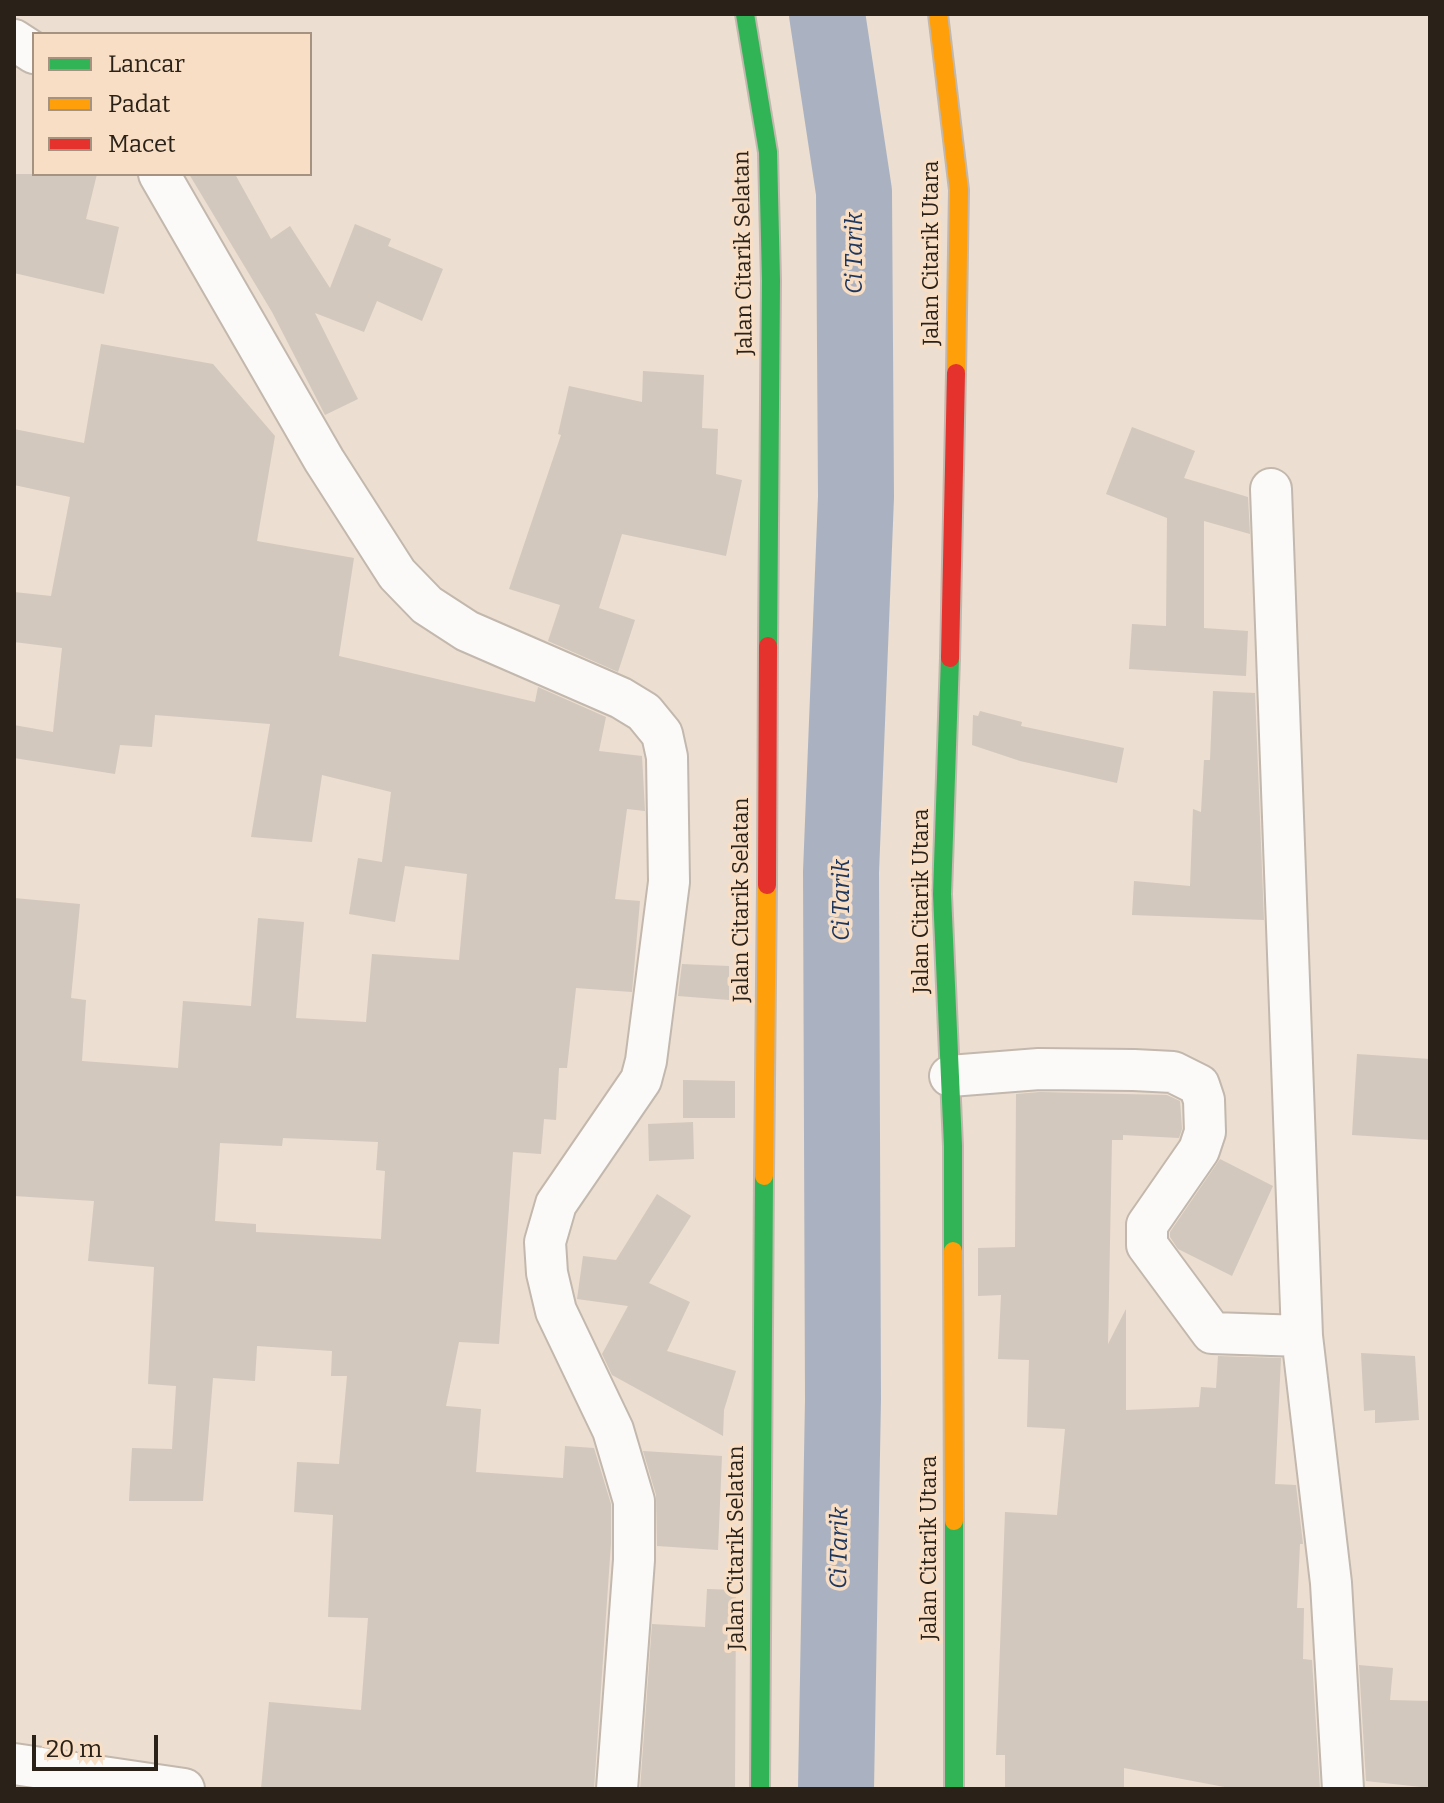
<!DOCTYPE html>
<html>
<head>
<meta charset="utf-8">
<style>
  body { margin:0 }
  #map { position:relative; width:1444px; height:1803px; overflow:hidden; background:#ecded0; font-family:Bitter,serif }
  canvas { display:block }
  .frame { position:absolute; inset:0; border:16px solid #2a2118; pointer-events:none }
  .legend { position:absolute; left:32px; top:32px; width:280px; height:144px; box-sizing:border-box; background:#f7dec5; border:2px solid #a59280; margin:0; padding:10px 14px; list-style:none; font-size:24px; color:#2a2118 }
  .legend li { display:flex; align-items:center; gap:16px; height:40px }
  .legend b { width:40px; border:2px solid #a59280 }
  .scale { position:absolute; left:32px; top:1735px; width:126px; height:36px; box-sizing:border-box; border:4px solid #2a2118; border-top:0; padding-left:10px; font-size:24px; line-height:28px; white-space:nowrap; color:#2a2118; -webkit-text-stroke:6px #f7dec5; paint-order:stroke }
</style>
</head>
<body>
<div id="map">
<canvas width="1444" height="1803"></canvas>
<div class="frame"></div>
<ul class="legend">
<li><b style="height:10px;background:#30b455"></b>Lancar</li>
<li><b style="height:10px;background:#ff9f0a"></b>Padat</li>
<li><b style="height:10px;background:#e5322d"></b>Macet</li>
</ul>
<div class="scale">20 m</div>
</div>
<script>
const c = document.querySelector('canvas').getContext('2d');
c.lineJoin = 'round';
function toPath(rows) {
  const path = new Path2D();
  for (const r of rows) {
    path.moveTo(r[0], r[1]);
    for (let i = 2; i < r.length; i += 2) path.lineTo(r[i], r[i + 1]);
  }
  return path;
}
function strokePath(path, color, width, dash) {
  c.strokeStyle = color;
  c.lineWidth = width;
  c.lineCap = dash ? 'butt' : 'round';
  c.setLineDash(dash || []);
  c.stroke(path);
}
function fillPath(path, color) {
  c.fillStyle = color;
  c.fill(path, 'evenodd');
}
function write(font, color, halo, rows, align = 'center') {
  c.font = font + ' Bitter,serif';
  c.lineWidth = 7;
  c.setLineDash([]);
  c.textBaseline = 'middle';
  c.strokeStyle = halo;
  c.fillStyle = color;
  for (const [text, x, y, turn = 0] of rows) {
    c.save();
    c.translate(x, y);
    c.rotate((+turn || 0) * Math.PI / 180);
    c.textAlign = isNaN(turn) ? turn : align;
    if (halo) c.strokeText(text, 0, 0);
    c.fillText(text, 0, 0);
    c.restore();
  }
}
strokePath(toPath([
  [827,14,854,192,856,497,841,872,843,1399,836,1789]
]), '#aab2c1', 76);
fillPath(toPath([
  [14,174,97,174,86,219,119,227,104,294,14,273],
  [189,174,235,174,271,239,290,226,330,288,355,224,391,239,388,246,443,269,422,321,377,301,364,332,315,313,358,399,325,415,272,312],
  [101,344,213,364,275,436,257,541,354,558,339,656,535,702,538,687,606,717,599,751,642,756,645,811,627,809,615,899,640,901,632,992,576,988,567,1068,559,1068,556,1120,544,1119,541,1154,513,1152,499,1344,459,1342,446,1406,481,1409,476,1472,563,1478,565,1446,594,1448,611,1504,611,1543,594,1789,261,1789,269,1702,361,1710,368,1618,328,1617,333,1515,294,1512,297,1462,339,1464,347,1376,331,1376,332,1351,257,1346,255,1381,213,1378,203,1501,129,1501,132,1448,172,1449,176,1386,148,1384,154,1267,88,1261,94,1201,14,1196,14,898,80,904,71,998,86,1000,82,1061,178,1068,183,1001,251,1006,258,918,304,922,296,1018,366,1022,372,954,459,960,467,874,405,866,395,922,349,914,358,858,382,862,391,792,322,775,312,842,251,837,270,724,155,715,152,747,120,745,115,774,14,758,14,725,53,732,62,648,14,642,14,592,51,596,70,497,14,485,14,429,84,443],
  [283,1138,378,1142,376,1170,385,1171,381,1239,256,1232,256,1224,215,1221,220,1143,282,1146],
  [643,371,704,375,702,428,718,429,716,474,742,480,726,556,622,534,599,608,635,620,618,672,548,641,560,605,509,589,561,435,558,434,569,386,642,402],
  [1132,427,1195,451,1184,478,1248,497,1250,534,1204,521,1204,628,1248,631,1246,676,1129,669,1132,624,1166,626,1167,518,1106,494],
  [1213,691,1255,693,1264,920,1132,915,1134,881,1190,886,1193,809,1201,812,1204,760,1210,760],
  [980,711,1022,722,1021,726,1124,748,1117,783,1020,761,972,745,973,715,978,716],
  [682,964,729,966,729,1000,678,996],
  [1357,1054,1430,1059,1430,1140,1352,1135],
  [683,1080,735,1081,735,1118,683,1118],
  [1040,1092,1167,1095,1180,1101,1182,1129,1179,1138,1123,1135,1123,1140,1112,1140,1108,1344,1126,1309,1126,1410,1199,1407,1201,1387,1216,1388,1218,1356,1281,1358,1275,1484,1296,1485,1303,1544,1300,1544,1297,1608,1304,1608,1303,1659,1312,1660,1320,1789,1235,1789,1124,1768,1124,1789,1005,1789,1005,1755,996,1755,1005,1512,1057,1515,1065,1429,1027,1427,1029,1360,998,1359,1001,1295,978,1296,978,1248,1015,1247,1016,1094],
  [693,1122,694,1159,649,1161,648,1124],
  [1220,1159,1273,1186,1232,1276,1178,1249,1170,1237,1170,1232],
  [657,1194,691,1216,649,1283,690,1302,667,1351,736,1371,724,1410,723,1436,612,1375,602,1354,628,1306,577,1299,583,1256,616,1260],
  [1361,1353,1415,1356,1419,1420,1375,1423,1375,1410,1364,1411],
  [643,1451,722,1456,718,1550,657,1546,656,1495],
  [707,1589,736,1590,735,1789,640,1789,652,1624,705,1627],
  [1359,1665,1393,1668,1390,1700,1430,1701,1430,1788,1366,1781]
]), '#d2c8bd');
const street = toPath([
  [14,40,34,53],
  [159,174,324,460,397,574,427,605,467,631,621,698,644,712,662,734,667,757,669,882,646,1061,641,1080,556,1204,545,1242,547,1273,556,1311,613,1430,634,1501,634,1560,617,1789],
  [1271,489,1302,1336],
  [950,1076,1039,1069,1134,1070,1173,1072,1199,1085,1204,1100,1205,1132,1199,1150,1147,1225,1147,1245,1212,1333,1302,1336,1331,1583,1343,1789],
  [14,1764,184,1789]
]);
const fast = toPath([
  [745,14,768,152,771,281,768,646],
  [950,658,942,894,953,1146,953,1251],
  [954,1521,954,1789],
  [760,1789,764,1176]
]);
const slow = toPath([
  [938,14,959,190,956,373],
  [764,1176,767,885],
  [953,1251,954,1521]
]);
const jam = toPath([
  [950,658,956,373],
  [767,885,768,646]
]);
strokePath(street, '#c2b8ad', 44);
strokePath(fast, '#c2b8ad', 22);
strokePath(slow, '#c2b8ad', 22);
strokePath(jam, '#c2b8ad', 22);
strokePath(street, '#fcfaf8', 40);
strokePath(fast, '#30b455', 18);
strokePath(slow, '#ff9f0a', 18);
strokePath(jam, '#e5322d', 18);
write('22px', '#2a2118', '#f7dec5', [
  ["Jalan Citarik Selatan",744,253,-91],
  ["Jalan Citarik Utara",932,253,-90],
  ["Jalan Citarik Selatan",742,900,-90],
  ["Jalan Citarik Utara",922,901,-90],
  ["Jalan Citarik Selatan",737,1548,-90],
  ["Jalan Citarik Utara",930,1548,-90]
]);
write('italic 24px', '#1d365d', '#f7dec5', [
  ["Ci Tarik",855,253,-90],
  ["Ci Tarik",842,900,-90],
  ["Ci Tarik",840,1548,-89]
]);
</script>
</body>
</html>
